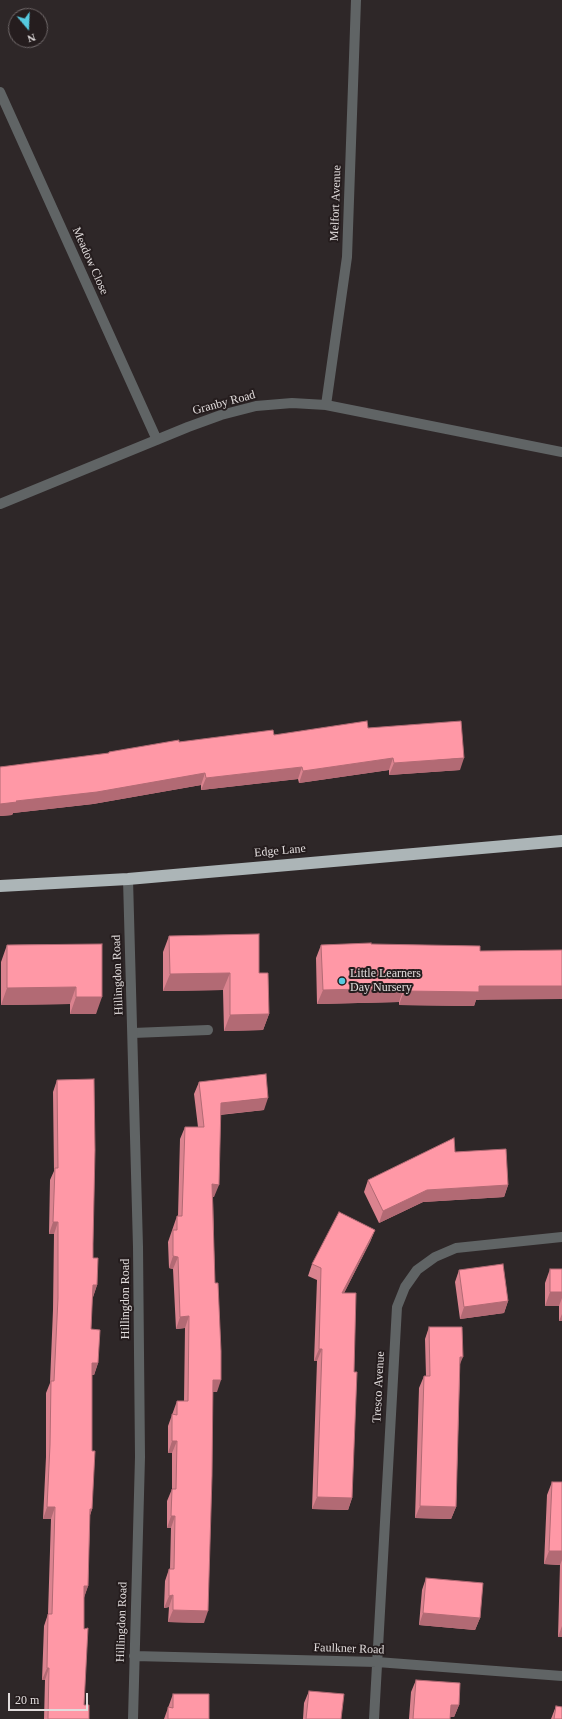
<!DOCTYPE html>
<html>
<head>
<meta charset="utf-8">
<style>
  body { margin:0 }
  #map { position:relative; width:562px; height:1719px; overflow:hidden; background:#2e2728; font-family:"Times New Roman",serif }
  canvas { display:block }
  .north { position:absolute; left:8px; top:8px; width:40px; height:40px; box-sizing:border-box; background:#251d1e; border:1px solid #70696a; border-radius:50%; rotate:161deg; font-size:11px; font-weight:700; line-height:16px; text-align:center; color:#e1dcdc }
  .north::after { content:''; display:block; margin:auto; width:14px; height:18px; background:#55cae0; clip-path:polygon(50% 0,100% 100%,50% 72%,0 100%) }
  .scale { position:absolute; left:8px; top:1693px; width:80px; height:18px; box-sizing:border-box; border:2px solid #e1dcdc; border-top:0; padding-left:5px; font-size:12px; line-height:14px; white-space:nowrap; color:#e1dcdc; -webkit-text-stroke:3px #251d1e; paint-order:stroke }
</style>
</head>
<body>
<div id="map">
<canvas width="562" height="1719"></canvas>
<div class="north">N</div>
<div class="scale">20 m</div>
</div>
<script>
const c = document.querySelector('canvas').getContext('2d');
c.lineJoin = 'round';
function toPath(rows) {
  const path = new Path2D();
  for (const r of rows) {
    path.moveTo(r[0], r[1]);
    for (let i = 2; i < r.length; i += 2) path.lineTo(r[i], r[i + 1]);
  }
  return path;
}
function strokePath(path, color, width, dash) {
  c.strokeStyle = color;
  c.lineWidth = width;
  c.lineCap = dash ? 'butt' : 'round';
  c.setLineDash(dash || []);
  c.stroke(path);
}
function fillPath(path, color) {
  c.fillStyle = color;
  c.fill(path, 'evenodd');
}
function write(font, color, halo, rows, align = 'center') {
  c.font = font + ' "Times New Roman",serif';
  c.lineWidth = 4;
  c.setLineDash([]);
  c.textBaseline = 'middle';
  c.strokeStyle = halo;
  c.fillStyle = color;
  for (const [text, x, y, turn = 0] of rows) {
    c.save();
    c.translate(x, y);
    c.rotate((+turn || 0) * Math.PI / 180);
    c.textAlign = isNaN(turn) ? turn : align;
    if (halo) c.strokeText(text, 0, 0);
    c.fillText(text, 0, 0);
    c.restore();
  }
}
strokePath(toPath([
  [133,1033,208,1030]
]), '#606465', 10);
strokePath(toPath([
  [0,92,157,440],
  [326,405,347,257,356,0],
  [0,504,188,427,221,415,256,406,292,403,326,405,562,452],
  [128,879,138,1247,140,1457,133,1719],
  [134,1656,377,1662,562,1676],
  [374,1719,397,1307,405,1287,417,1270,435,1257,456,1248,562,1237]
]), '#606465', 10);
strokePath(toPath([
  [0,886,128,879,562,841]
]), '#acb5b7', 12);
fillPath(toPath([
  [368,728,460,770,389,775,389,770,299,783,298,779,201,790,201,785,93,804,13,813,12,815,0,816,0,767,108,754,109,752,179,742],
  [169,936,259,973,269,1014,263,1030,224,1031,223,990,163,991,163,952],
  [102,944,96,1014,70,1014,70,1004,1,1005,1,962,7,945],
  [371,944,476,1000,474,1006,399,1005,399,1002,317,1004,316,958,321,945],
  [57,1080,93,1244,93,1258,97,1285,93,1297,92,1297,91,1329,98,1363,94,1375,92,1375,92,1509,90,1515,88,1586,84,1597,84,1705,89,1719,44,1719,45,1680,42,1680,44,1626,48,1614,51,1519,43,1519,46,1457,46,1393,50,1383,53,1310,54,1234,49,1234,50,1180,54,1171,53,1092],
  [199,1082,264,1110,220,1115,214,1197,213,1197,217,1392,213,1392,204,1623,168,1622,169,1607,164,1608,165,1581,169,1569,170,1569,171,1528,167,1528,167,1501,172,1489,172,1453,168,1453,168,1426,177,1401,184,1401,185,1328,176,1329,173,1269,169,1268,168,1242,177,1216,178,1216,180,1139,185,1127,198,1127,194,1094],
  [368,1180,508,1185,504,1197,423,1202,379,1223,364,1192],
  [375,1230,370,1242,344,1293,354,1372,352,1498,348,1510,312,1509,317,1361,314,1361,317,1280,308,1276,312,1264],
  [550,1269,562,1269,562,1321,559,1321,559,1306,545,1306,545,1283],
  [459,1270,508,1301,504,1313,460,1319,455,1282],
  [429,1327,460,1366,456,1507,451,1519,415,1518,419,1388,424,1376,426,1376,425,1339],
  [552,1482,562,1482,562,1637,558,1637,560,1565,544,1564,547,1495],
  [426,1578,480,1618,475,1630,419,1625,422,1590],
  [416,1680,459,1705,454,1717,450,1717,450,1719,409,1719,411,1692],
  [309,1691,341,1719,303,1719,304,1703],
  [173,1694,209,1719,164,1719],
  [556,1706,562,1719,551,1719]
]), '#db838f');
fillPath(toPath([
  [393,758,389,770,299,783,303,771],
  [464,758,460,770,389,775,394,763],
  [302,767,298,779,201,790,206,778],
  [205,773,201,785,93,804,13,813,12,815,0,816,0,804,16,801],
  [230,973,223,990,163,991,170,974],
  [479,986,562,986,562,999,476,1000,474,1006,399,1005,404,991],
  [76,987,70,1004,1,1005,7,988],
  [404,988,399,1002,317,1004,323,990],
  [76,997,102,997,96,1014,70,1014],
  [269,1014,263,1030,224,1031,230,1015],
  [268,1098,264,1110,216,1115,221,1103],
  [212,1184,219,1185,214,1197,208,1196],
  [508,1185,504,1197,423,1202,379,1223,383,1211,427,1190],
  [53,1222,58,1222,54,1234,49,1234],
  [375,1230,370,1242,338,1305,342,1293],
  [173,1256,178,1257,173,1269,169,1268],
  [93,1285,97,1285,93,1297,88,1297],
  [550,1292,562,1292,562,1298,559,1306,545,1306],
  [508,1301,504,1313,460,1319,464,1307],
  [562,1314,562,1321,559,1321],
  [189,1316,185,1328,176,1329,180,1317],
  [319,1349,322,1349,317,1361,314,1361],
  [460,1357,463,1357,458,1369],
  [92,1363,98,1363,94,1375,87,1375],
  [213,1380,221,1380,217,1392,208,1392],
  [172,1441,177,1441,172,1453,168,1453],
  [317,1497,352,1498,348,1510,312,1509],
  [420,1506,456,1507,451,1519,415,1518],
  [47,1507,55,1507,51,1519,43,1519],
  [90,1509,92,1509,88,1521],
  [171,1516,175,1516,171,1528,167,1528],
  [549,1551,562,1551,562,1560,560,1565,544,1564],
  [84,1586,88,1586,84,1598],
  [173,1595,169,1607,164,1608,169,1596],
  [173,1610,208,1611,204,1623,168,1622],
  [423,1613,480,1618,475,1630,419,1625],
  [562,1626,562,1637,558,1637],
  [47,1668,49,1668,45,1680,42,1680],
  [451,1705,459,1705,454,1717,447,1717]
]), '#b26a74');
const building = toPath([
  [367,721,368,728,461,721,464,758,394,763,393,758,303,771,302,767,206,778,205,773,97,792,16,801,17,802,0,804,0,767,109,753,109,752,179,740,179,742,273,730,274,735,367,721],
  [259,934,259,973,268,973,269,1014,230,1015,230,973,170,974,169,936,259,934],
  [371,943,371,944,480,946,480,951,562,950,562,986,479,986,479,992,404,991,404,988,323,990,321,945,371,943],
  [102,944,102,997,76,997,76,987,7,988,7,945,102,944],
  [266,1074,268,1098,221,1103,219,1185,212,1184,215,1283,218,1283,221,1351,221,1380,213,1380,212,1476,208,1611,173,1610,173,1595,169,1596,169,1569,174,1569,175,1516,171,1516,172,1489,176,1489,177,1441,172,1441,172,1414,177,1415,177,1401,188,1401,189,1316,180,1317,178,1257,173,1256,173,1230,177,1230,177,1216,182,1216,185,1127,204,1127,199,1082,266,1074],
  [94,1079,95,1150,93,1244,93,1258,98,1258,97,1285,93,1285,91,1329,100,1330,98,1363,92,1363,92,1451,95,1451,92,1509,90,1509,88,1586,84,1586,84,1629,88,1628,84,1705,89,1705,89,1719,48,1719,49,1668,47,1668,48,1614,52,1614,55,1507,47,1507,50,1445,51,1381,54,1381,58,1298,58,1222,53,1222,55,1168,58,1168,57,1080,94,1079],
  [454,1138,455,1152,506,1149,508,1185,427,1190,383,1211,368,1180,454,1138],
  [339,1212,375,1230,342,1293,356,1293,354,1372,357,1372,352,1498,317,1497,322,1349,319,1349,321,1268,312,1264,339,1212],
  [503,1264,508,1301,464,1307,459,1270,503,1264],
  [550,1269,562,1269,562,1292,550,1292,550,1269],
  [429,1327,462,1327,463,1357,460,1357,456,1507,420,1506,424,1376,430,1376,429,1327],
  [552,1482,562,1482,562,1551,549,1551,552,1482],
  [426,1578,483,1583,480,1618,423,1613,426,1578],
  [416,1680,460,1683,459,1705,451,1705,450,1719,413,1719,416,1680],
  [309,1691,344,1694,341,1719,306,1719,309,1691],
  [173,1694,209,1694,209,1719,168,1719,168,1707,173,1708,173,1694],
  [556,1706,562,1707,562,1719,554,1719,556,1706]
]);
fillPath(building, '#ff98a6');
strokePath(building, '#b26a74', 1);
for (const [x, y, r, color] of [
  [342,981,4,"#55cae0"]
]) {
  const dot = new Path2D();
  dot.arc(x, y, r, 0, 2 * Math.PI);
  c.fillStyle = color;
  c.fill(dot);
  strokePath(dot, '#251d1e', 1.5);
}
write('12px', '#e1dcdc', '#251d1e', [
  ["Melfort Avenue",336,203,-88],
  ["Meadow Close",90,261,66],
  ["Granby Road",224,403,-15],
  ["Edge Lane",280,851,-5],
  ["Hillingdon Road",118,975,-92],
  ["Hillingdon Road",126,1299,-90],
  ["Tresco Avenue",379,1387,-87],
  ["Hillingdon Road",122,1622,-88],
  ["Faulkner Road",349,1649,2]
]);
write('12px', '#e1dcdc', '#251d1e', [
  ["Little Learners",350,974],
  ["Day Nursery",350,988]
], 'left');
</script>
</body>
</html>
